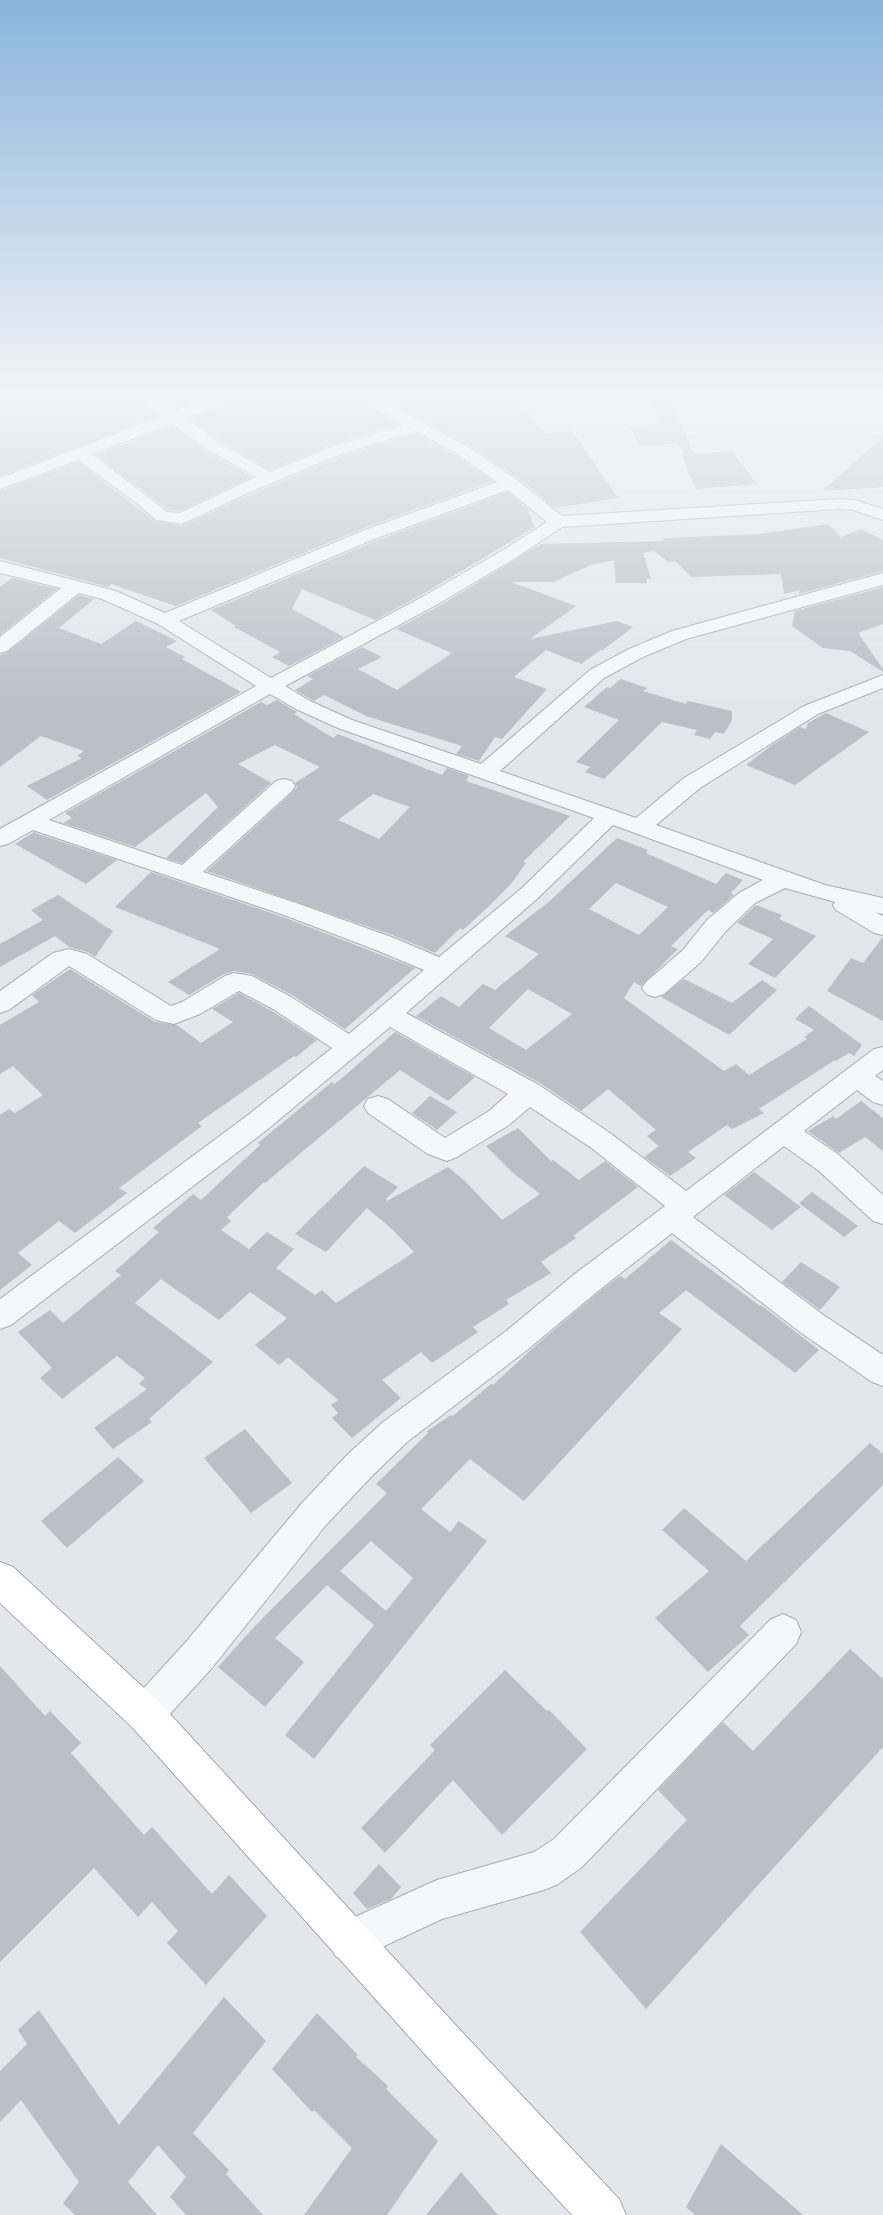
<!DOCTYPE html>
<html>
<head>
<meta charset="utf-8">
<style>
  body { margin:0 }
  canvas { display:block; background:#e3e6eb }
</style>
</head>
<body>
<canvas width="883" height="2215"></canvas>
<script>
const c = document.querySelector('canvas').getContext('2d');
c.lineJoin = 'round';
function fillPath(path, color) {
  c.fillStyle = color;
  c.fill(path, 'evenodd');
}
function toPath(rows) {
  const path = new Path2D();
  for (const r of rows) {
    path.moveTo(r[0], r[1]);
    for (let i = 2; i < r.length; i += 2) path.lineTo(r[i], r[i + 1]);
  }
  return path;
}
function strokePath(path, color, width, dash) {
  c.strokeStyle = color;
  c.lineWidth = width;
  c.lineCap = dash ? 'butt' : 'round';
  c.setLineDash(dash || []);
  c.stroke(path);
}
fillPath(toPath([
  [10,396,130,396,158,416,0,476,0,400],
  [156,396,183,396,193,403,176,409],
  [239,396,351,396,398,424,328,446,270,470,220,441,190,419,236,401],
  [378,396,497,396,497,399,512,397,545,433,572,431,618,498,555,508,517,477,464,442],
  [645,396,665,396,677,413,694,454,732,451,757,484,696,489,682,455,685,455,677,443,640,446,630,426,663,423],
  [172,426,206,451,252,477,180,511,168,510,96,455],
  [415,433,450,452,493,481,364,528,176,606,111,584,108,587,0,558,0,491,78,462,155,521,182,526,249,495,342,456],
  [883,437,883,487,822,491],
  [508,492,531,512,528,512,535,527,423,594,375,620,302,589,292,609,344,637,289,666,272,657,280,652,234,627,236,626,211,610,378,540],
  [828,524,841,537,861,529,883,540,883,571,799,594,800,590,784,594,781,574,691,577,675,561,668,562,654,551,643,553,651,579,646,579,647,583,616,583,614,560,591,565,553,582,511,582,576,606,530,639,617,621,633,627,603,650,601,650,581,664,546,650,514,677,547,689,502,739,495,737,479,761,456,754,462,746,366,716,324,695,314,701,295,690,313,679,307,676,362,647,382,657,358,669,397,690,452,653,396,629,439,606,541,544,664,541,663,538,760,534],
  [12,578,57,589,0,635,0,587],
  [883,587,883,624,858,633,883,669,883,672,850,651,823,648,792,626,795,611],
  [79,595,94,599,59,628,101,644,136,621,177,641,166,647,185,657,182,659,241,692,47,800,27,786,82,758,77,756,84,751,41,736,0,767,0,655,8,652],
  [621,679,647,688,643,691,686,704,688,701,732,711,732,720,724,734,715,732,710,739,694,735,697,730,662,722,604,779,585,772,590,767,576,762,619,720,584,707,607,687,610,688],
  [277,700,297,712,294,714,333,738,338,734,442,775,447,768,469,776,466,781,570,816,523,862,526,863,511,884,488,907,463,930,460,928,435,953,395,936,207,871,293,792,297,787,295,783,320,767,275,745,238,764,271,783,182,863,166,858,218,807,206,793,135,847,63,823,72,818,65,813,261,702,267,705],
  [373,794,410,807,379,839,338,820],
  [826,713,869,732,795,785,746,765,772,745,800,727,806,729,808,723],
  [34,832,41,835,117,860,86,884,15,844],
  [617,838,648,850,646,853,716,884,726,873,743,880,731,893,734,895,713,913,708,910,671,946,678,949,641,986,634,982,624,998,724,1071,736,1064,749,1075,807,1039,804,1037,814,1030,795,1019,809,1006,862,1045,854,1056,849,1053,836,1061,835,1060,759,1109,764,1113,732,1129,727,1125,688,1152,696,1158,670,1176,644,1157,659,1146,647,1136,656,1130,608,1089,581,1111,540,1083,416,1016,441,996,459,1007,483,984,495,990,539,954,505,936,551,900],
  [616,883,668,907,639,935,589,909],
  [528,989,572,1014,526,1050,489,1028],
  [151,872,283,917,415,968,345,1029,292,995,252,974,234,971,224,974,189,995,168,982,220,949,115,907],
  [58,895,113,931,95,957,88,952,69,947,55,936,0,967,0,944,43,920,31,910],
  [756,905,782,915,779,919,816,936,775,978,748,964,773,939,737,923],
  [883,937,883,1021,827,991,851,958,863,963],
  [70,969,155,1022,177,1025,201,1043,233,1022,212,1009,239,993,272,1011,317,1040,296,1057,294,1056,198,1123,202,1126,119,1188,127,1193,75,1233,59,1221,18,1253,32,1265,0,1290,0,1115,9,1109,15,1113,43,1095,13,1066,0,1074,0,1025,39,1002,32,995],
  [684,979,732,1003,762,980,777,990,729,1035,661,997],
  [395,1032,475,1077,448,1101,400,1070,265,1183,263,1183,227,1217,231,1221,221,1230,249,1249,267,1232,294,1249,276,1268,315,1295,322,1290,336,1303,414,1252,393,1230,367,1208,326,1252,295,1234,364,1166,398,1187,386,1199,387,1201,448,1167,465,1181,502,1220,540,1194,513,1173,486,1146,518,1128,551,1161,553,1160,579,1180,605,1161,638,1187,573,1236,576,1238,541,1262,551,1273,506,1300,509,1304,473,1327,478,1332,432,1363,421,1352,382,1380,401,1398,352,1438,332,1418,338,1413,331,1405,338,1400,288,1357,279,1365,255,1345,287,1318,250,1292,219,1320,161,1279,135,1303,213,1362,149,1419,152,1422,113,1449,94,1428,147,1389,139,1384,145,1378,117,1356,62,1399,40,1378,52,1368,18,1332,50,1310,63,1323,121,1275,115,1271,159,1232,153,1228,193,1194,201,1200,260,1145,258,1143,332,1082,335,1084],
  [430,1096,457,1112,437,1130,412,1113],
  [861,1101,883,1118,883,1151,865,1137,839,1153,808,1131,833,1116,836,1119],
  [754,1172,801,1207,772,1230,724,1195],
  [812,1192,858,1226,844,1237,799,1203],
  [671,1240,760,1306,761,1305,819,1350,795,1373,686,1290,659,1313,682,1329,524,1501,470,1459,421,1509,450,1532,459,1521,487,1541,314,1759,285,1735,374,1625,327,1585,275,1638,304,1662,265,1707,218,1667,253,1628,387,1493,376,1484,428,1433,427,1431,451,1415,453,1416,491,1384,493,1385,535,1346,599,1292,620,1276,625,1279],
  [371,1541,413,1578,386,1611,340,1571],
  [801,1262,840,1287,820,1310,782,1282],
  [245,1429,292,1483,251,1513,204,1458],
  [870,1443,883,1454,883,1485,740,1626,749,1635,708,1672,655,1618,709,1571,662,1530,684,1508,746,1561],
  [118,1457,144,1481,67,1548,41,1521],
  [850,1649,883,1679,883,1747,646,2009,580,1932,687,1820,658,1790,723,1722,753,1751],
  [0,1666,45,1716,50,1711,81,1743,71,1753,144,1835,152,1827,212,1894,229,1875,267,1916,206,1985,167,1943,178,1931,152,1902,138,1917,94,1868,0,1962],
  [505,1670,547,1711,549,1710,587,1749,502,1835,453,1780,385,1853,361,1828,435,1750,430,1745],
  [379,1864,401,1887,391,1899,367,1909,353,1893],
  [224,1997,266,2041,193,2133,229,2170,226,2174,263,2215,186,2215,170,2197,186,2177,158,2145,128,2182,157,2215,75,2215,63,2203,79,2182,21,2100,0,2122,0,2071,27,2044,18,2030,39,2010,119,2125],
  [317,2013,358,2055,356,2057,388,2086,386,2089,438,2141,387,2215,304,2215,352,2148,314,2110,312,2112,272,2069],
  [721,2144,803,2215,695,2215,686,2207],
  [461,2172,498,2215,426,2215]
]), '#babfc8');
const minor = toPath([
  [132,396,152,396,176,411,215,396,237,396,235,399,186,418,219,443,270,472,329,448,403,425,353,396,373,396,463,444,516,479,562,516,839,499,855,500,883,509,883,520,853,510,839,509,562,527,517,557,438,604,285,686,310,701,352,720,481,764,590,670,629,649,672,631,883,573,883,585,686,639,643,657,604,678,500,771,636,818,684,778,804,706,883,675,883,688,818,714,700,788,656,825,825,885,883,898,883,914,875,912,883,916,883,935,874,933,836,910,833,905,835,902,785,888,755,903,725,932,701,962,664,994,655,997,646,994,642,988,646,982,683,950,707,920,739,893,763,880,613,825,538,898,406,1013,539,1085,610,1133,686,1191,874,1049,883,1047,883,1070,875,1076,883,1081,883,1105,873,1102,857,1090,804,1131,839,1155,883,1195,883,1224,873,1221,819,1171,784,1146,693,1217,822,1314,883,1355,883,1386,872,1382,800,1332,672,1233,598,1291,527,1350,407,1442,370,1478,326,1525,211,1669,158,1727,145,1733,132,1727,126,1714,132,1701,185,1643,302,1503,346,1456,383,1422,505,1332,576,1273,665,1206,590,1147,530,1107,509,1125,457,1157,447,1161,428,1154,368,1113,364,1106,368,1099,378,1096,388,1099,445,1138,489,1111,508,1094,390,1027,268,1129,11,1325,0,1329,0,1299,248,1115,332,1048,273,1009,239,991,200,1014,174,1024,156,1020,69,966,9,1010,0,1013,0,991,53,953,69,949,87,954,171,1006,182,1002,225,976,234,973,252,976,291,997,349,1034,424,970,376,950,284,915,33,830,8,844,0,846,0,829,256,686,158,624,102,599,79,593,7,651,0,653,0,637,61,588,0,573,0,561,116,591,165,613,365,530,497,482,451,450,415,431,341,454,248,493,182,524,156,520,139,505,78,460,0,489,0,478,162,416,132,396],
  [172,424,207,449,256,477,180,513,167,512,92,454,172,424],
  [508,490,547,522,505,549,424,596,271,678,179,621,377,538,508,490],
  [270,694,296,709,338,728,594,818,522,888,439,957,394,938,302,905,203,872,292,791,295,786,292,781,284,779,276,781,182,865,49,820,270,694],
  [783,1614,796,1620,801,1632,796,1644,582,1867,558,1884,544,1890,442,1919,350,1962,335,1956,329,1941,335,1926,437,1880,534,1852,554,1839,770,1620,783,1614]
]);
const major = toPath([
  [0,1562,13,1567,158,1701,461,2031,619,2199,626,2215,572,2215,431,2061,132,1727,0,1603,0,1562]
]);
strokePath(minor, '#a8adb5', 2);
strokePath(major, '#a2aab6', 2);
fillPath(minor, '#f6f7f9');
fillPath(major, '#fff');
const sky = c.createLinearGradient(0, 0, 0, 707);
sky.addColorStop(0, '#8ab4dc');
sky.addColorStop(0.56, '#f2f4f6');
sky.addColorStop(1, '#f2f4f600');
c.fillStyle = sky;
c.fillRect(0, 0, 883, 707);
</script>
</body>
</html>
